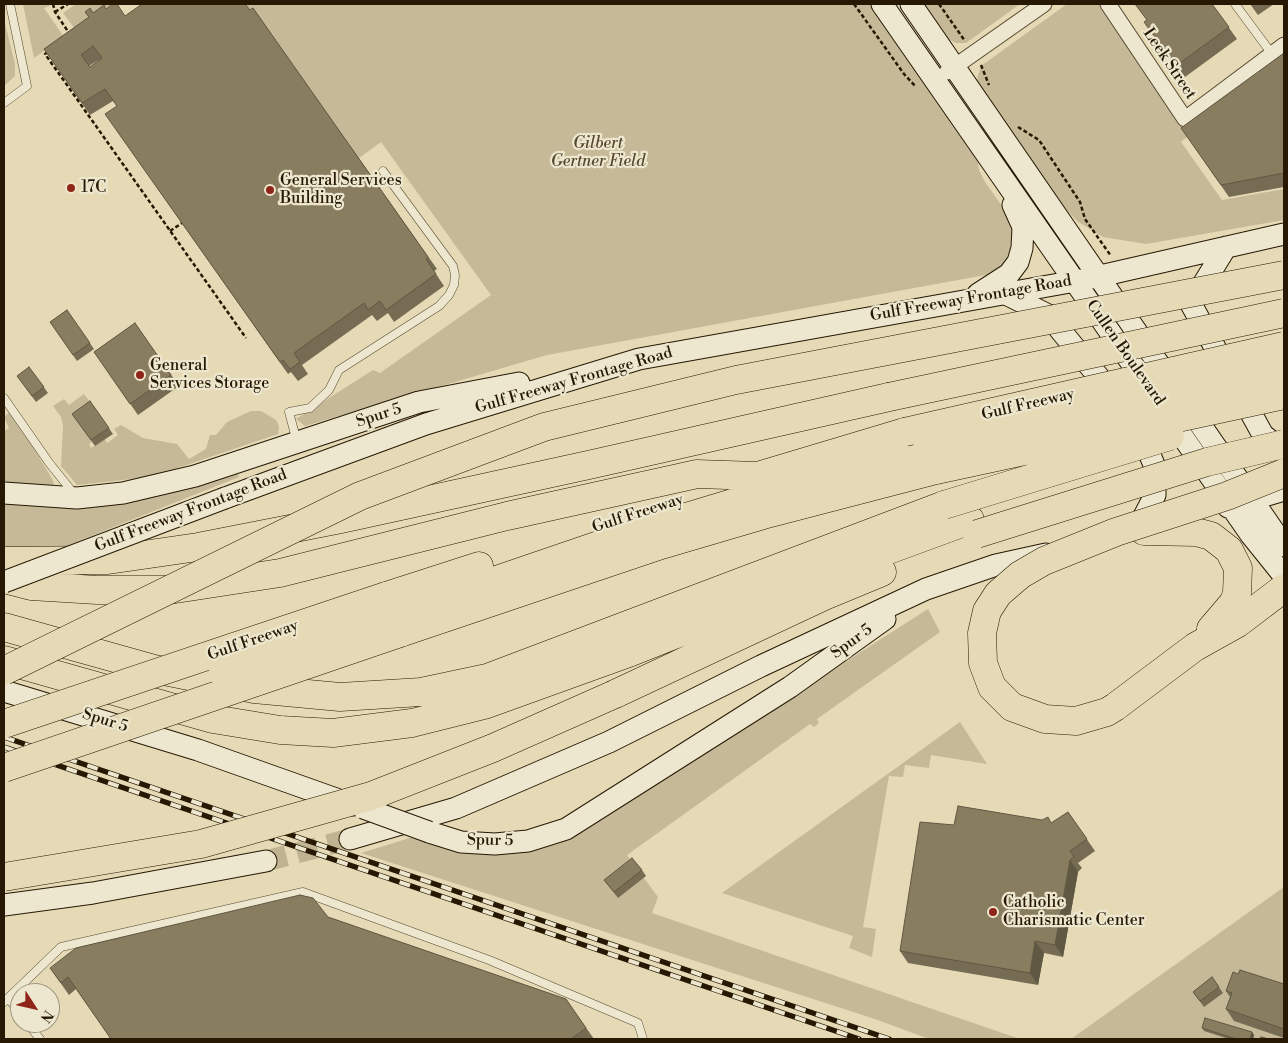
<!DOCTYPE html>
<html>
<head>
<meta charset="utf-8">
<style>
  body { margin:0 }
  #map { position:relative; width:1288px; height:1043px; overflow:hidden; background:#e5dab5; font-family:"Libre Bodoni",serif }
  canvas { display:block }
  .frame { position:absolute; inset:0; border:5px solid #261803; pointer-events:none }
  .north { position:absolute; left:10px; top:983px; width:50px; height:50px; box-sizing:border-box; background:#eee7cf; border:1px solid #9e947d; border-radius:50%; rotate:125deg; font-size:14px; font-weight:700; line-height:20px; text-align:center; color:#261803 }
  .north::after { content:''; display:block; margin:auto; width:18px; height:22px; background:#8f2418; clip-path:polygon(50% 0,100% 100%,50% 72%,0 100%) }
</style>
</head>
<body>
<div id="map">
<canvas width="1288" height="1043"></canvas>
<div class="frame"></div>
<div class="north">N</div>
</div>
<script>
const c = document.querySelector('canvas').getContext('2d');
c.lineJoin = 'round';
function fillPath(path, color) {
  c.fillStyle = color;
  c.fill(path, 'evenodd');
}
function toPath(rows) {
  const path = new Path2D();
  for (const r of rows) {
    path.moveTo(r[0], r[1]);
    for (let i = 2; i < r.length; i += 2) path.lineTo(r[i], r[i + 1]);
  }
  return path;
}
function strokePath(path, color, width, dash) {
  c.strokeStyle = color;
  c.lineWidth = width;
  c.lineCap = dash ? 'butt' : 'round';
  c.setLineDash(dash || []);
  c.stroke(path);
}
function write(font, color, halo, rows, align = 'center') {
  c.font = font + ' "Libre Bodoni",serif';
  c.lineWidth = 4.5;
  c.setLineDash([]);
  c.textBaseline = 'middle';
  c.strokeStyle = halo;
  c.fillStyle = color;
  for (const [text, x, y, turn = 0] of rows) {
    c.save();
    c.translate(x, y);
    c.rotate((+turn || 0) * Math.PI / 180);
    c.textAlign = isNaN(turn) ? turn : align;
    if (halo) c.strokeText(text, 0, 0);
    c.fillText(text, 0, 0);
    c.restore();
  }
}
fillPath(toPath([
  [23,4,48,4,50,6,44,8,64,37,34,58],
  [76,4,111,4,75,29,63,13],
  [234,4,873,4,976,150,979,170,985,182,1014,223,1021,238,1002,272,547,355,305,426,296,419,373,370,380,373,491,295,381,142,359,158,261,20],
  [922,4,1020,4,966,43,956,43,947,39],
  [1067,4,1099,4,1188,136,1181,142,1222,200,1284,189,1284,220,1146,244,1103,237,1077,221,1063,206,976,82,981,66],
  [4,19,15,64,15,76,4,86],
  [986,126,1054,222,1050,226,981,130],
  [84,394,92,405,75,417,92,442,89,444,91,448,105,439,107,443,118,435,114,429,121,425,143,438,177,444,189,459,206,449,210,435,216,435,227,422,251,411,261,411,276,420,279,426,278,434,151,477,77,485,61,466,63,426,61,417,53,406,64,399,69,405],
  [14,409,27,437,51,477,54,483,52,488,4,484,4,431,9,428,4,417],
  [237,471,239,477,51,552,4,550,4,501],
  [928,609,940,632,817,719,819,723,814,727,810,724,627,855,658,897,652,913,1020,1039,929,1039,875,1019,361,853,413,837,450,849,489,855,532,851,571,837],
  [960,722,987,764,931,755,929,768,905,765,903,777,889,776,863,927,876,929,872,957,849,948,853,936,722,893],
  [1284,887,1284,1039,1071,1039]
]), '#c5b997');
strokePath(toPath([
  [266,861,350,839]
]), '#bfb391', 21, [21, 11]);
const lane = toPath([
  [1235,4,1272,54],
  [4,103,27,86,10,4],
  [4,398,50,464,75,495],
  [297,442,289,412,310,408,329,390,339,370,439,306,449,295,454,285,455,275,453,266,383,171],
  [8,998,20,1013],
  [4,1002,61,947,303,892,489,960,638,1023,643,1039],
  [27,1023,40,1039]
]);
const street = toPath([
  [1108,4,1185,119,1284,45],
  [947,72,1044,4]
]);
const secondary = toPath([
  [882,4,1251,535,1284,576],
  [911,4,1284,546],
  [1226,247,1191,304,1263,435,1284,451],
  [978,294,1009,274,1018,262,1022,248,1023,227,1013,205],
  [1006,294,1048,315,1115,397],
  [4,493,77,498,123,493,195,476,419,402,519,383],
  [225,498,426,424,639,359,1087,279,1284,234],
  [1228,507,1284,490],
  [1131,530,1142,520,1155,495,1155,467,1139,429],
  [4,691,198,750,353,805],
  [429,832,461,842,495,844,528,841,566,829,790,687,885,619],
  [350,839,456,808,609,742,761,666,926,589,996,565,1046,554],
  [4,905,93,893,266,861]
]);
const highway = toPath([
  [748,479,905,432],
  [1144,531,1196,532,1211,536,1229,550,1238,568,1237,593,1234,602,1211,629],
  [4,561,108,560,198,547,341,519,593,464,889,397],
  [4,579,31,586,97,590,169,590,280,573,507,516,697,474,757,476],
  [386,596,479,566],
  [397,614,637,532,776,490,925,453],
  [4,627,154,669,254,689,340,697,421,692,487,678,944,505],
  [400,633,661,545,763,515,936,470],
  [4,660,213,719,280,730,333,733,412,723,484,705,631,652,883,552,970,520],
  [615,694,824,596,882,572],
  [1115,707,1195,647,1238,623,1284,588]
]);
strokePath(lane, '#564830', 9);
strokePath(street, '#564830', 17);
strokePath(secondary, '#261803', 23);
strokePath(highway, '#261803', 29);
strokePath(toPath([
  [53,4,55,12,69,33],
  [854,4,904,74,916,87],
  [939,4,965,41],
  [55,12,68,4],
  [48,52,45,54,62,78,246,338],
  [981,65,989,85],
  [1018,127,1039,140,1080,202,1085,219,1111,256],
  [170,231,182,223]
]), '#261803', 2.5, [4, 2.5]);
strokePath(lane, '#eee7cf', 8);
strokePath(street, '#eee7cf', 15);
strokePath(secondary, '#eee7cf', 21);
strokePath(highway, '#e5dab5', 28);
const rail = toPath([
  [4,737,889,1039],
  [4,747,859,1039]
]);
strokePath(rail, '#261803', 5.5);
strokePath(rail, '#eee7cf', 4, [11]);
const secondaryBridge = toPath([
  [4,582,225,498],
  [363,808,429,832]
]);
const highwayBridge = toPath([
  [889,397,1284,313],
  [905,432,1284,346],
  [925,453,1284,371],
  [936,470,1284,395],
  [944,505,1170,436],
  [977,534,1207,462,1284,444],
  [4,671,360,496,544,427,736,380,1284,275],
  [223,673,397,614],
  [1115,707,1107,712,1076,721,1045,719,1012,707,992,687,983,663,982,633,987,611,998,594,1020,575,1044,561,1116,532,1227,496,1284,473],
  [4,724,386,596],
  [4,768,400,633],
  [4,877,201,844,371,796,493,748,615,694]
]);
strokePath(secondaryBridge, '#261803', 23, []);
strokePath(highwayBridge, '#261803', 29, []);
strokePath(secondaryBridge, '#eee7cf', 21);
strokePath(highwayBridge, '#e5dab5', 28);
fillPath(toPath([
  [1212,4,1237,39,1185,77,1152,33,1147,20],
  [1250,4,1274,4,1258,15],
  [253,8,437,269,434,271,444,286,394,322,388,313,377,321,372,315,302,365,308,374,298,381,291,372,288,374,105,114,117,106,113,101,90,115,44,49,89,17,93,13,106,9,125,16,250,10],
  [102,58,90,67,89,66],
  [1284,53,1284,187,1229,197,1181,128],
  [67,310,94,349,77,361,50,322],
  [135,323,179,386,138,415,94,352],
  [29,367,48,393,36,402,17,376],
  [90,401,113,434,95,446,72,414],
  [1068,812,1095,851,1078,863,1082,868,1078,872,1063,957,1044,953,1038,985,908,963,900,951,954,825,1052,823],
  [642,870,646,876,618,898,604,880],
  [328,917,566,999,594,1039,111,1039,76,989,69,995,50,968],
  [1238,974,1284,984,1284,1038,1234,1021,1226,1009,1230,997,1226,991],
  [1212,977,1223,993,1204,1007,1193,992],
  [1202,1028,1252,1032,1254,1035,1253,1039,1229,1039,1204,1031]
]), '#766c53');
fillPath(toPath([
  [1070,860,1078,872,1063,957,1055,945],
  [1035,941,1044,953,1038,985,1030,973],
  [1252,1032,1254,1035,1253,1039,1250,1039]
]), '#605843');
const building = toPath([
  [112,4,117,4,125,16,142,4,245,4,250,10,253,8,428,257,426,259,436,274,386,310,380,301,368,310,364,303,294,353,300,362,290,369,283,360,280,362,105,114,117,106,105,89,82,103,44,49,89,17,85,12,90,8,93,13,104,5,106,9,112,4],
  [93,46,102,58,90,67,81,55,93,46],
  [1135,4,1212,4,1229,27,1176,66,1144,22,1147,20,1135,4],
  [1284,53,1284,173,1221,185,1181,128,1284,53],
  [67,310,90,343,73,355,50,322,67,310],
  [135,323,171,375,130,404,94,352,135,323],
  [29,367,44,387,32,396,17,376,29,367],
  [90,401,109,428,91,440,72,414,90,401],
  [958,806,1042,820,1048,817,1051,823,1068,812,1087,839,1070,851,1074,857,1070,860,1055,945,1035,941,1030,973,900,951,920,822,954,825,958,806],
  [632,858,642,870,614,892,604,880,632,858],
  [300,895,313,898,328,917,566,999,586,1028,571,1039,111,1039,68,977,61,983,50,968,76,948,300,895],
  [1240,970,1284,984,1284,1029,1226,1009,1232,993,1226,991,1233,972,1238,974,1240,970],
  [1212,977,1219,987,1200,1001,1193,992,1212,977],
  [1205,1018,1252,1032,1250,1039,1236,1039,1202,1028,1205,1018],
  [1261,1037,1269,1039,1260,1039,1261,1037]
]);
fillPath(building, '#897d60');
strokePath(building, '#605843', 1);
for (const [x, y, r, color] of [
  [71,188,5,"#8f2418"],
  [270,190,5,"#8f2418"],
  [140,375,5,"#8f2418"],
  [993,912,5,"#8f2418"]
]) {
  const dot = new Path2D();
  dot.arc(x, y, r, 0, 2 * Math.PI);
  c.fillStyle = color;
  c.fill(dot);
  strokePath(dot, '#eee7cf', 2);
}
write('16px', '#261803', '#eee7cf', [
  ["Leek Street",1169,64,56],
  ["Gulf Freeway Frontage Road",971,299,-10],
  ["Cullen Boulevard",1125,353,55],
  ["Gulf Freeway Frontage Road",574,381,-16],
  ["Gulf Freeway",1028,405,-13],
  ["Spur 5",379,416,-18],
  ["Gulf Freeway Frontage Road",191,511,-21],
  ["Gulf Freeway",638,514,-18],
  ["Gulf Freeway",253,641,-19],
  ["Spur 5",852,642,-36],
  ["Spur 5",105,721,17],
  ["Spur 5",490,841,1]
]);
write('italic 16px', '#56482f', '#eee7cf', [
  ["Gilbert",598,144],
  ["Gertner Field",598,162]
]);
write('16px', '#261803', '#eee7cf', [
  ["General Services",280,181],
  ["Building",280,199],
  ["17C",81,188],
  ["General",150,366],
  ["Services Storage",150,384],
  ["Catholic",1003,903],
  ["Charismatic Center",1003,921]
], 'left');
</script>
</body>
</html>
